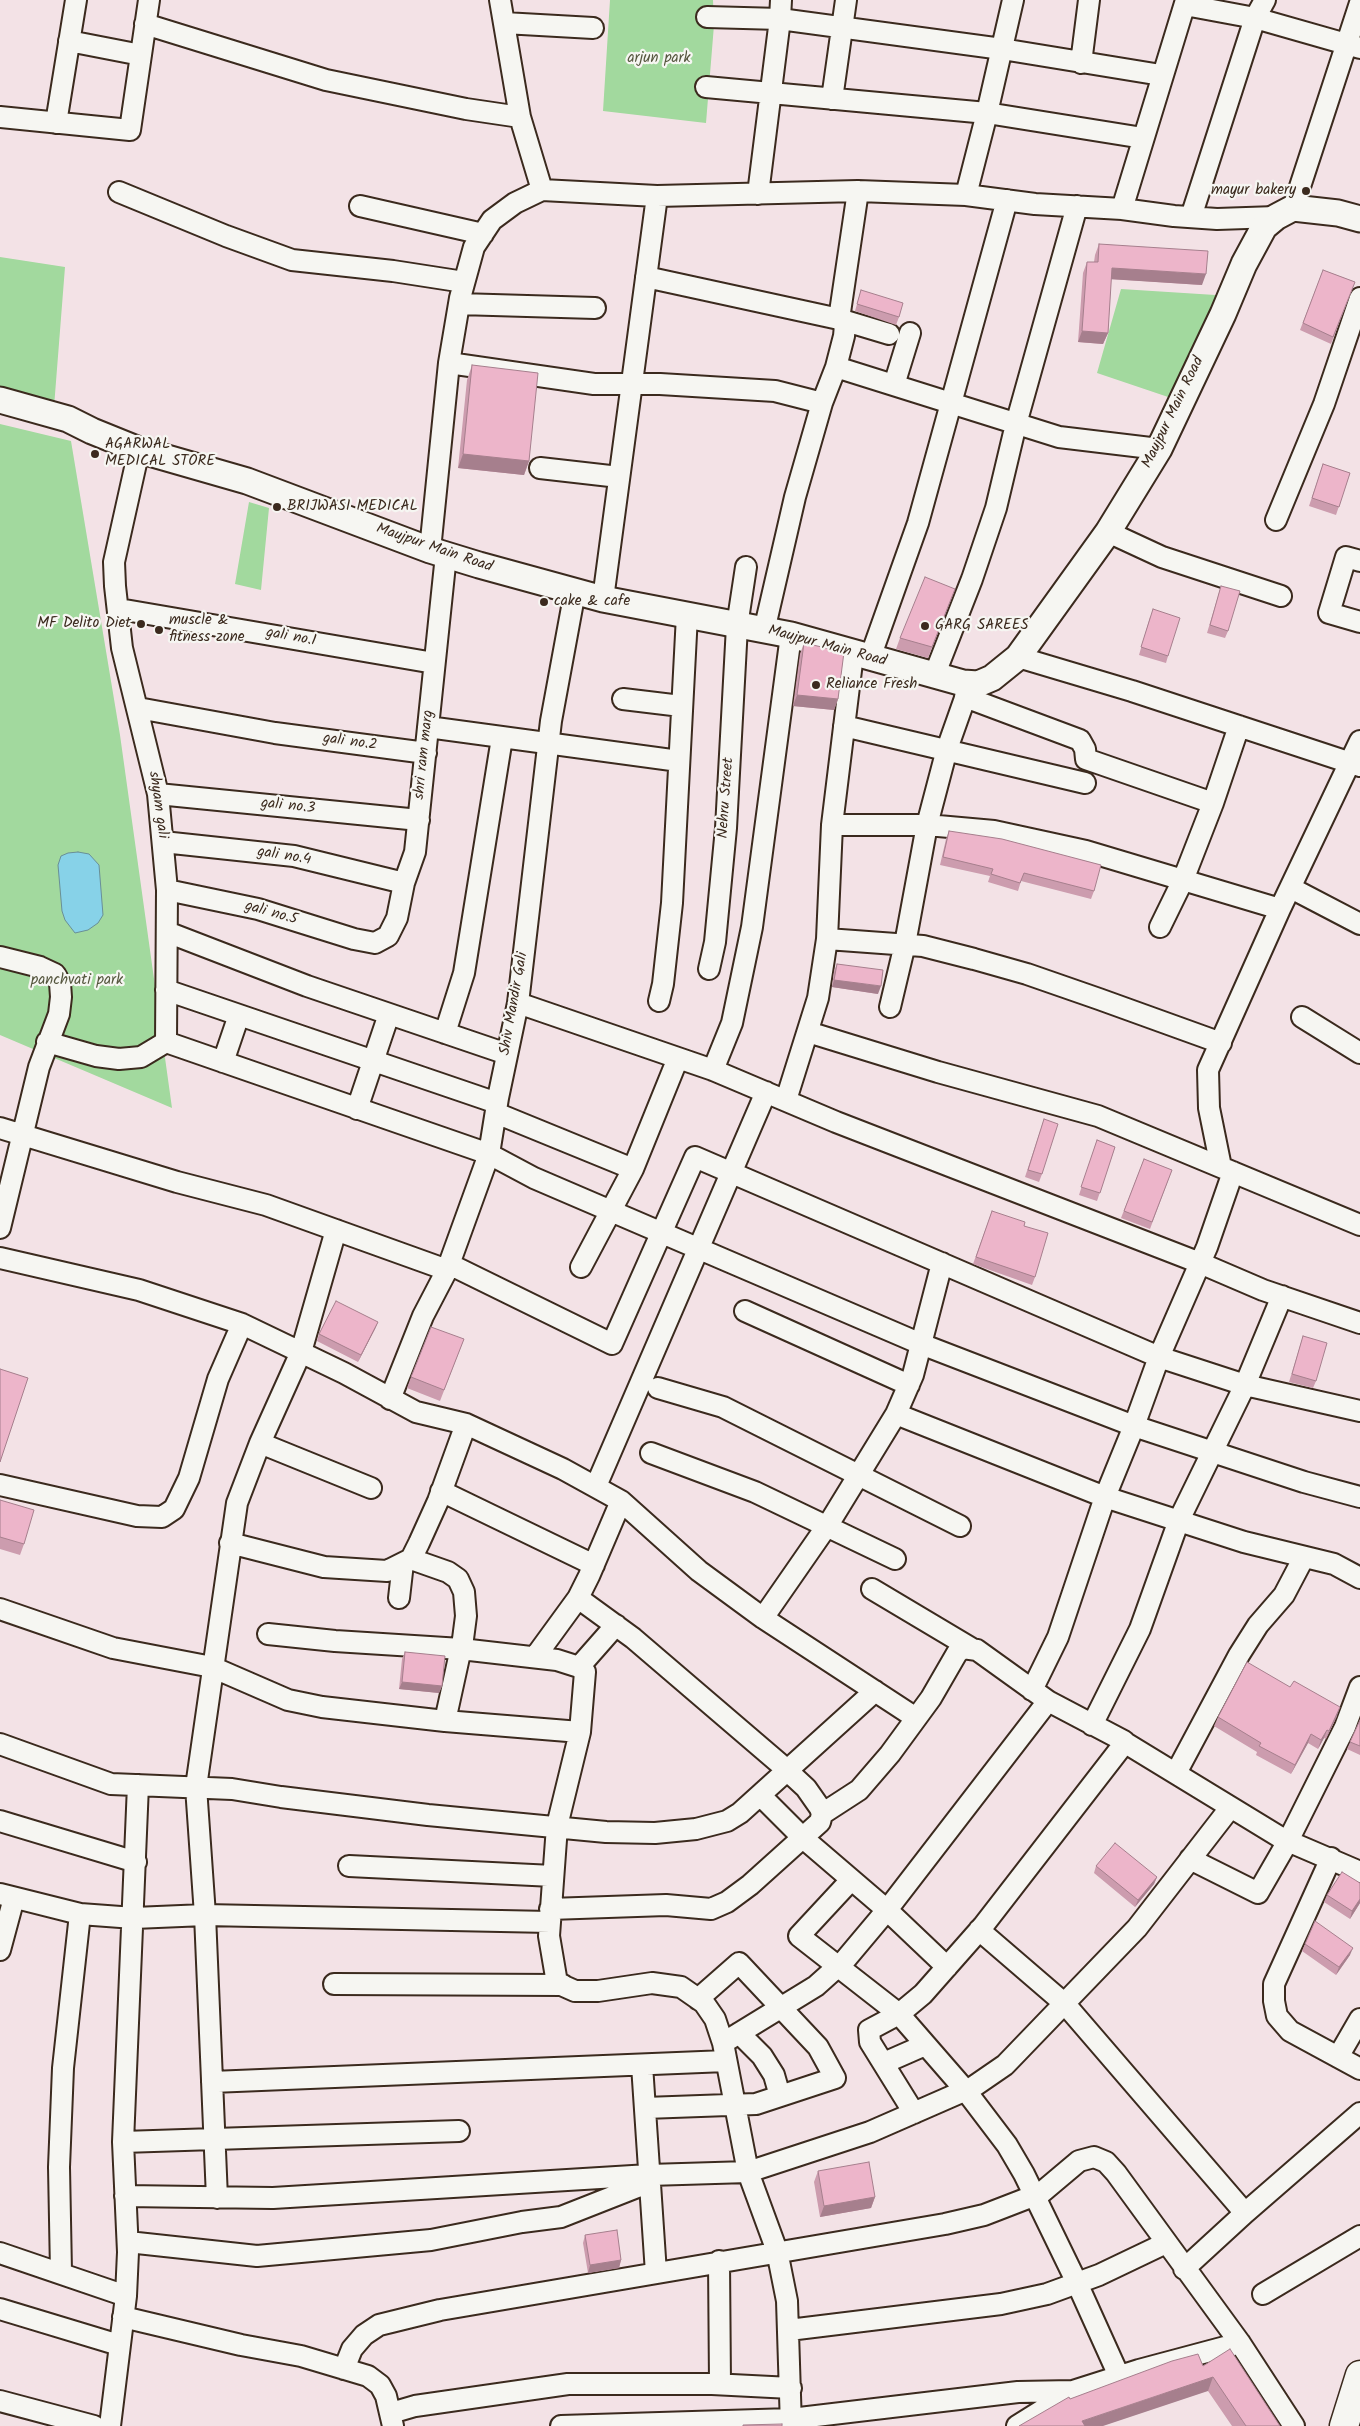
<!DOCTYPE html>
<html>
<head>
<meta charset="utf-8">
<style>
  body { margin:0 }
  canvas { display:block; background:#f3e2e6 }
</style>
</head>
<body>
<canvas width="1360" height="2426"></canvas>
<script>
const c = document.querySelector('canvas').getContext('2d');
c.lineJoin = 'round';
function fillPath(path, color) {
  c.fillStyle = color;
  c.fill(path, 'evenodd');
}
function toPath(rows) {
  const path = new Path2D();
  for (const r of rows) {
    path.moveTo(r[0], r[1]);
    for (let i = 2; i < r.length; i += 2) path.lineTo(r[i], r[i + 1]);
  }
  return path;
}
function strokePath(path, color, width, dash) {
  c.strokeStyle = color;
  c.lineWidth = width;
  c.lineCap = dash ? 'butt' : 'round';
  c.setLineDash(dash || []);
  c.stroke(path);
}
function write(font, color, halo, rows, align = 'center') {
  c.font = font + ' Kalam,sans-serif';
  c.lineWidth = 4.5;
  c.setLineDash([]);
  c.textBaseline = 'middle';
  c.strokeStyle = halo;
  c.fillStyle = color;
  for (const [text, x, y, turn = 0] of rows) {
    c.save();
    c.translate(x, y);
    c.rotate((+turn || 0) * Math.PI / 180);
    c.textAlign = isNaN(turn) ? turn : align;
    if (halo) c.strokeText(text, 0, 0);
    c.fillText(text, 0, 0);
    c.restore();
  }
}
fillPath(toPath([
  [610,0,713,0,714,25,706,123,603,111],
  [0,257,65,267,54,407,0,397],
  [1121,289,1231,296,1177,400,1097,373],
  [0,424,71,441,120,735,172,1108,0,1035],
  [249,502,269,508,261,590,235,584]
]), '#a2d99e');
const water = toPath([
  [78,852,89,854,99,865,103,915,98,923,88,930,75,933,65,920,62,911,58,865,61,856,68,853,78,852]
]);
fillPath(water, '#87d2e8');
strokePath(water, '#698f97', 1);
const minor = toPath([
  [500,0,520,117,542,190],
  [1185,5,1255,18,1360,48],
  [707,17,780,19,1002,49,1161,75],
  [504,23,593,28],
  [145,24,326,80,466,109,520,117],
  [69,41,141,55],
  [1081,63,1089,0],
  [706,87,987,113,1143,138],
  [832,99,846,0],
  [0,117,130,130,149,0],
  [56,123,76,0],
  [858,191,839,319,889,334],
  [119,192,226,236,292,260,393,271,464,282],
  [758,194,780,19,781,0],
  [966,195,987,113,1013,0],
  [360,206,483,234],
  [1293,208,1360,3],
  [1122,209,1186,0],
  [1191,217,1255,18,1265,0],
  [646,277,839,319,845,325,844,336,836,367,822,403,795,497,764,631],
  [459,304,595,308],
  [449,363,594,384,660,384,775,391,822,403],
  [836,367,1059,437,1159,449],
  [894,385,910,333],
  [540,468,619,477],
  [1276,520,1324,404,1360,298],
  [1108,532,1162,557,1281,596],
  [430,550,449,363,460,298,474,247,492,220,515,203,542,190,657,196,858,191,966,195,1035,204,1122,209,1174,216,1217,219,1276,217],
  [1360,561,1346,557,1329,613,1360,622],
  [603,599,657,196],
  [119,609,434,663],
  [1018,657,1132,691,1360,766],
  [870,658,918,523,1007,200],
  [934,676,972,579,996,508,1016,424,1077,206],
  [965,697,1080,740,1085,749,1086,759,1213,803],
  [623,699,681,706],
  [138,708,275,733,426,753],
  [844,726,1085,783],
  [428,727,679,761],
  [158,794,419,820],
  [832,825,927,825,994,831,1086,851,1280,909],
  [163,842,294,856,404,883],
  [1291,888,1360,924],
  [167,890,258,909,354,939,375,943,388,936,397,918,404,883,415,852,446,555],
  [1160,927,1183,880,1213,803,1239,726],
  [167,932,307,986,507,1054],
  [827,939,923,946,974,959,1027,974,1099,999,1221,1043],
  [0,957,40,967,55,974,60,983,61,997,59,1014,39,1067,0,1228],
  [709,969,715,942,726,828,737,626,746,567],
  [166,990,497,1103],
  [659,1001,663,984,672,903,687,615],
  [518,1003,713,1070,836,1122,1200,1263,1263,1290,1360,1323],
  [890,1007,905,944,927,825,947,749,970,684],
  [1302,1017,1360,1053],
  [808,1032,938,1072,1098,1116,1360,1225],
  [445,1033,464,973,502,738],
  [47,1042,96,1056,119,1059,141,1057,166,1042,167,890,158,794,122,648,115,586,114,562,139,450],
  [166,1042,489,1154,534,1178,921,1344,1134,1426,1304,1482,1360,1497],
  [223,1062,239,1015],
  [713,1070,732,1023,752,927,791,635],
  [786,1100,818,998,827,939,832,825,853,654],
  [357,1109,389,1014],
  [496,1113,633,1169,678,1058],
  [0,1128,177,1182,266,1205,447,1270],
  [1221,1167,1209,1108,1208,1070,1280,909,1360,741],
  [0,1258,139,1290,242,1324,344,1373,416,1412,466,1424,563,1469,621,1501,699,1571,763,1618,916,1718],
  [449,1264,612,1344,695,1157,1159,1357,1245,1385,1360,1411],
  [581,1267,633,1169],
  [745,1311,909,1385],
  [658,1388,723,1407,960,1526],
  [390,1399,423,1316,447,1270,489,1154,498,1098,518,1003,551,721,575,591],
  [896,1414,1105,1497,1244,1542,1334,1564,1360,1578],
  [260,1443,371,1488],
  [651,1453,755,1492,895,1559],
  [0,1485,137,1516,162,1517,174,1509,189,1478,218,1379,242,1324],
  [596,1486,766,1092],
  [441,1491,594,1565],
  [230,1543,324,1567,387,1571,411,1559,419,1543,438,1501,466,1424],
  [411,1559,448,1572,458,1579,464,1592,466,1616,463,1639,445,1721],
  [872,1589,971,1648],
  [399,1598,403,1563],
  [0,1609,113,1648,212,1667,288,1700,322,1707,445,1721,580,1732],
  [763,1618,831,1520,896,1414,913,1375,942,1263],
  [268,1634,335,1641,461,1649,557,1660,579,1667,585,1672,580,1732,557,1826,549,1936,557,1983,575,1991,598,1991,652,1983,681,1987,704,2003,715,2019,723,2043,748,2172,777,2251,787,2301,791,2426],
  [535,1657,578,1598,589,1576,621,1501],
  [579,1667,616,1625],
  [1032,1690,1058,1637,1105,1497,1134,1426,1159,1357,1207,1247,1233,1172],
  [1092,1725,1140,1629,1179,1520,1245,1385,1282,1296],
  [1124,1742,1283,1839,1360,1872],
  [0,1744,111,1784,232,1789,281,1797,428,1815,606,1832,655,1833,696,1829,727,1821,740,1813,875,1691],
  [1176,1773,1239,1655,1258,1625,1284,1595,1304,1557],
  [760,1795,803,1838,887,1910,947,1967],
  [822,1814,859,1790,890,1754,931,1698,957,1653,963,1648,977,1650,1048,1701,1124,1741,1123,1745,983,1926,923,1994,899,2014,869,2030,870,2042,914,2113],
  [0,1821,136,1862],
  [1331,1858,1274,1984,1274,2001,1277,2016,1290,2031,1360,2069],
  [1190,1859,1258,1893,1288,1841,1345,1727,1360,1687],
  [349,1866,553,1876],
  [851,1880,799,1936,899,2014,966,2091,1007,2145,1024,2174,1077,2283,1119,2376],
  [0,1894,80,1914,134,1918,205,1915,550,1922],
  [550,1909,666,1905,711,1909,727,1902,750,1885,820,1822,822,1814,820,1808,806,1788,779,1763,633,1638,578,1598],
  [979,1930,1065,2004,1245,2213],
  [0,1950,14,1898],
  [334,1984,563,1985],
  [739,2033,762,2056,774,2075,780,2096],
  [723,2043,816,1986,845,1960,887,1910,1048,1701],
  [1338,2057,1360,2019],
  [884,2063,925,2045],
  [642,2065,656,2273],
  [212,2082,726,2061],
  [645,2108,756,2104,835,2078,818,2047,739,1963,698,1999],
  [123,2142,459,2131],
  [125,2196,273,2198,649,2175,748,2172,870,2132,973,2087,1005,2065,1137,1928,1230,1808],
  [217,2198,205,1915,196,1787,237,1503,260,1443,301,1352,336,1230],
  [128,2242,257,2256,431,2240,522,2222,561,2217,650,2182],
  [0,2253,126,2296],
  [719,2261,720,2384],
  [1184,2269,1245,2213,1360,2113],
  [61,2272,59,2167,63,2068,80,1914],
  [1263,2294,1360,2236],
  [0,2309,119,2345],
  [123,2317,241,2345,301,2356,368,2376,380,2385,386,2396,393,2426],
  [789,2330,1001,2304,1047,2294,1099,2275,1166,2243],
  [344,2369,352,2349,364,2335,379,2325,440,2310,945,2224,984,2215,1041,2193,1079,2161,1094,2157,1106,2162,1116,2173,1240,2343,1294,2426],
  [0,2401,94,2426],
  [391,2413,415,2406,568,2384,712,2384,791,2388],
  [110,2426,126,2296,128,2252,123,2142,138,1785],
  [561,2426,791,2419,1018,2392,1073,2391],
  [1017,2426,1073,2391,1139,2370,1240,2343]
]);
const tertiary = toPath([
  [0,400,68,419,92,431,139,450,247,481,430,550,479,565,603,599,791,635,963,683,978,684,992,678,1018,657,1108,532,1159,449,1223,314,1244,264,1264,227,1276,217,1293,208,1338,213,1360,219]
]);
const secondary = toPath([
  [1344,2426,1360,2375]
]);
strokePath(minor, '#3b2a1e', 24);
strokePath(tertiary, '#3b2a1e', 29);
strokePath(secondary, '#3b2a1e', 31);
strokePath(minor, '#f6f6f2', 20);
strokePath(tertiary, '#f6f6f2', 25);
strokePath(secondary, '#f6f6f2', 28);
fillPath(toPath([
  [1099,244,1202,285,1111,279,1108,333,1103,344,1078,342,1083,273,1087,262,1094,262,1095,255],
  [1323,270,1355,282,1331,344,1300,330],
  [861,290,899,317,896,325,855,311],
  [472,365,529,461,524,475,458,468,467,380],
  [1323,464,1350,473,1336,515,1309,506],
  [1221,586,1228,631,1225,638,1207,633],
  [955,589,928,658,896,649,900,638],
  [1150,617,1168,656,1166,663,1139,655],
  [804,643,838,699,834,710,793,706,800,654],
  [949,831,1094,891,1091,899,1021,881,1018,891,988,882,990,876,940,865,946,839],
  [837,964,878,994,832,987,834,971],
  [1044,1119,1042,1174,1039,1182,1025,1177],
  [1097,1140,1115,1147,1097,1201,1079,1195],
  [1144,1159,1172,1170,1150,1229,1121,1218],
  [992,1211,1035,1277,1032,1285,973,1264],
  [378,1322,375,1329,358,1362,317,1341,319,1334],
  [1303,1336,1316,1381,1313,1388,1289,1382],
  [464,1339,440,1401,407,1388,411,1377],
  [0,1500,24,1544,20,1555,0,1549],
  [405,1652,442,1686,439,1693,399,1689,402,1659],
  [1337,1716,1326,1739,1324,1738,1318,1749,1308,1743,1291,1774,1256,1755,1257,1752,1214,1726,1218,1717],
  [1360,1720,1360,1755,1347,1749],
  [1096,1866,1157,1877,1154,1884,1135,1907,1094,1873],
  [1327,1895,1360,1903,1350,1919,1324,1902],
  [1305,1944,1350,1955,1336,1975,1302,1951],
  [818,2171,875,2197,871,2208,820,2217,814,2182],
  [585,2235,621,2260,619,2268,588,2273,583,2243],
  [1203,2366,1280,2426,1232,2426,1208,2391,1070,2399]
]), '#cc9cae');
fillPath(toPath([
  [1112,268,1206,274,1202,285,1108,279],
  [1082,331,1108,333,1103,344,1078,342],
  [463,454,529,461,524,475,458,468],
  [797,695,838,699,834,710,793,706],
  [834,980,881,986,878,994,832,987],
  [378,1322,375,1329,358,1362,361,1355],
  [402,1682,442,1686,439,1693,399,1689],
  [1340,1707,1337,1716,1326,1739,1329,1731],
  [1327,1730,1324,1738,1318,1749,1321,1740],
  [1311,1734,1308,1743,1291,1774,1295,1765],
  [1157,1877,1154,1884,1135,1907,1138,1900],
  [1360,1899,1360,1903,1350,1919,1352,1911],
  [1353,1948,1350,1955,1336,1975,1339,1967],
  [875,2197,871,2208,820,2217,824,2206],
  [621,2260,619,2268,588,2273,590,2265],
  [1213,2377,1208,2391,1103,2426,1080,2426,1082,2421]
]), '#a67f8d');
const building = toPath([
  [1099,244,1208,251,1206,274,1112,268,1108,333,1082,331,1087,262,1098,262,1099,244],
  [1323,270,1355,282,1333,337,1303,323,1323,270],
  [861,290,903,303,899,317,857,304,861,290],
  [472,365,538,373,529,461,463,454,472,365],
  [1323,464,1350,473,1339,507,1312,498,1323,464],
  [925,577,955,589,932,647,900,638,925,577],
  [1221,586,1240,591,1228,631,1210,625,1221,586],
  [1153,609,1180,618,1168,656,1141,647,1153,609],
  [804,643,844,652,838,699,797,695,804,643],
  [949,831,1002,839,1101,865,1094,891,1024,873,1020,883,991,874,993,869,943,857,949,831],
  [837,964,883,970,881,986,834,980,837,964],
  [1044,1119,1058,1124,1042,1174,1028,1170,1044,1119],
  [1097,1140,1115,1147,1100,1193,1081,1187,1097,1140],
  [1144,1159,1172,1170,1152,1222,1124,1211,1144,1159],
  [992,1211,1025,1222,1024,1226,1048,1233,1035,1277,976,1257,992,1211],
  [336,1301,378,1322,361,1355,319,1334,336,1301],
  [431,1327,464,1339,444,1390,411,1377,431,1327],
  [1303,1336,1327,1343,1316,1381,1292,1374,1303,1336],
  [0,1369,28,1378,0,1462,0,1369],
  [0,1500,34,1510,24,1544,0,1537,0,1500],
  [405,1652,445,1656,442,1686,402,1682,405,1652],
  [1247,1662,1290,1687,1294,1681,1340,1707,1329,1731,1327,1730,1321,1740,1311,1734,1295,1765,1259,1746,1261,1743,1218,1717,1247,1662],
  [1360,1720,1360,1746,1350,1742,1360,1720],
  [1115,1843,1157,1877,1138,1900,1096,1866,1115,1843],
  [1342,1872,1360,1883,1360,1899,1352,1911,1327,1895,1342,1872],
  [1315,1921,1353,1948,1339,1967,1305,1944,1315,1921],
  [869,2162,875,2197,824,2206,818,2171,869,2162],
  [617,2230,621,2260,590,2265,585,2235,617,2230],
  [1230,2349,1280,2426,1246,2426,1213,2377,1082,2421,1085,2426,1019,2426,1069,2397,1070,2399,1172,2361,1198,2354,1203,2366,1230,2349],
  [782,2424,782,2426,743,2426,743,2425,782,2424]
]);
fillPath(building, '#edb5ca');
strokePath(building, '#a67f8d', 1);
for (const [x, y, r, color] of [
  [1306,191,5,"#3b2a1e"],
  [95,454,5,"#3b2a1e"],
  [277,507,5,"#3b2a1e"],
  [544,602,5,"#3b2a1e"],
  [141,624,5,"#3b2a1e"],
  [925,626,5,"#3b2a1e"],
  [159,630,5,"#3b2a1e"],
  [816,685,5,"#3b2a1e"]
]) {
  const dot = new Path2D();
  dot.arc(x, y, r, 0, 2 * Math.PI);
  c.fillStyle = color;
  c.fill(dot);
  strokePath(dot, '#f6f6f2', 2);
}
write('15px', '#55563e', '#f6f6f2', [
  ["arjun park",659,59],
  ["panchvati park",77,981]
]);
write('15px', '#3b2a1e', '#f6f6f2', [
  ["mayur bakery",1296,191,"right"],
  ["AGARWAL",105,445],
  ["MEDICAL STORE",105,462],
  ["BRIJWASI MEDICAL",287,507],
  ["cake & cafe",554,602],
  ["muscle &",169,621],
  ["fitness zone",169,638],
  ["MF Delito Diet",131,624,"right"],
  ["GARG SAREES",935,626],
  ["Reliance Fresh",826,685]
], 'left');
write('15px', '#3b2a1e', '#f6f6f2', [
  ["Maujpur Main Road",1174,413,-64],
  ["Maujpur Main Road",434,549,19],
  ["gali no.1",291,638,10],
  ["Maujpur Main Road",827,647,15],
  ["gali no.2",350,743,8],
  ["shri ram marg",425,755,-84],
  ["Nehru Street",727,798,-86],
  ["shyam gali",157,805,82],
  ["gali no.3",288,807,6],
  ["gali no.4",284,857,9],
  ["gali no.5",271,914,16],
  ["Shiv Mandir Gali",515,1004,-80]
]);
</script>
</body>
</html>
